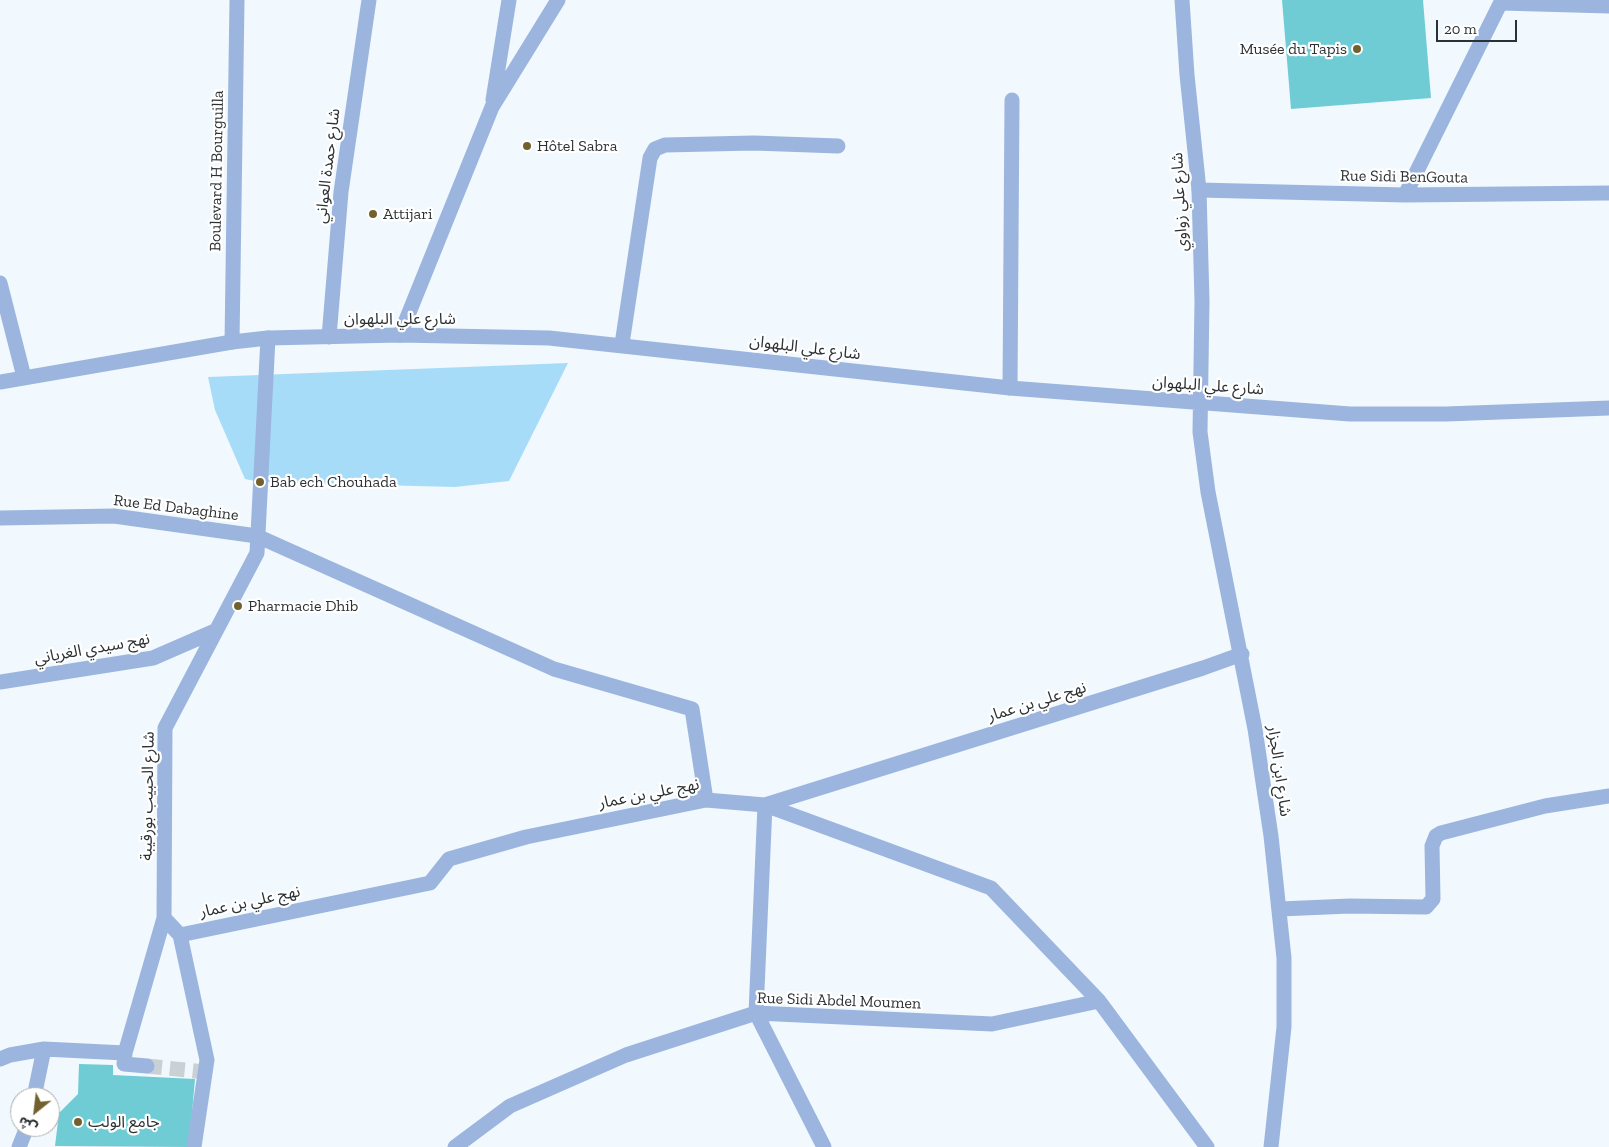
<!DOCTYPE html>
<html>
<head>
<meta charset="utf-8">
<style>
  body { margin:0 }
  #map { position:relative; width:1609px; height:1147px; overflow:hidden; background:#f1f9fe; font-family:"Zilla Slab","Noto Sans Arabic",serif }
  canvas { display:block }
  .north { position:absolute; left:10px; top:1087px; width:50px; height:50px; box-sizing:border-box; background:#fff; border:1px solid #abadad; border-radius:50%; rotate:209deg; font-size:14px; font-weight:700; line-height:20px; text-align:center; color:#2c3133 }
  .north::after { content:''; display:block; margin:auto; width:18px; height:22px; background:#72602e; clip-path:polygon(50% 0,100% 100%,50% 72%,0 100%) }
  .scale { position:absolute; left:1436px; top:20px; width:81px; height:22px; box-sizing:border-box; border:2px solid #2c3133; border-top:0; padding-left:6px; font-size:15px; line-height:18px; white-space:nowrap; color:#2c3133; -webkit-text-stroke:4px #fff; paint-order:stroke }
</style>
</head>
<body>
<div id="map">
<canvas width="1609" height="1147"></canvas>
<div class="north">ش</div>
<div class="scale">20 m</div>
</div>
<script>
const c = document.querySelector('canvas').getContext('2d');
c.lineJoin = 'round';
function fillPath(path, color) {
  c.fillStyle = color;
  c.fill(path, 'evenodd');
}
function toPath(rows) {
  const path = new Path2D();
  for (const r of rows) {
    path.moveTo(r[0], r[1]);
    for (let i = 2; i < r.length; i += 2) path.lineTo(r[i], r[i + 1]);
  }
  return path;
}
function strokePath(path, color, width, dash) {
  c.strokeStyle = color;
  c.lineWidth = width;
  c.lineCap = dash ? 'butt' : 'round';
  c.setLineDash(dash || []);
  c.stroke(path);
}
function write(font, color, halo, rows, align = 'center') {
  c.font = font + ' "Zilla Slab","Noto Sans Arabic",serif';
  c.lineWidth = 4.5;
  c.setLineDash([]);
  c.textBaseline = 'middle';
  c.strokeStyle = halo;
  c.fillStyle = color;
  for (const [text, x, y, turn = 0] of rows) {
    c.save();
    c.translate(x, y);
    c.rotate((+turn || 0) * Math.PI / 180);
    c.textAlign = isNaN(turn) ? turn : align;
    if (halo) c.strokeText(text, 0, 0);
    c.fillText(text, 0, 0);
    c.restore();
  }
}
fillPath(toPath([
  [568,363,509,481,455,487,260,482,245,479,215,410,208,377]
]), '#a7dcf9');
fillPath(toPath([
  [1282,0,1423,0,1431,98,1291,109],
  [79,1064,113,1065,113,1075,195,1079,189,1147,55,1146,59,1113,78,1094]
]), '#6fccd5');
strokePath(toPath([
  [147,1066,205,1072]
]), '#cad1d5', 15, [15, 8]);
strokePath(toPath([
  [0,518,114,516,257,536,554,669,692,709,706,800],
  [0,682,153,658,215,631],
  [180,935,430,883,449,859,526,837,706,800,765,805,1203,668,1242,654],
  [125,1053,124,1064,147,1066],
  [0,1059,10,1055,44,1049,125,1053,164,918],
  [34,1097,44,1049],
  [19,1147,27,1127],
  [194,1147,207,1060,180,935,164,918,165,728,257,553,268,338],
  [455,1147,510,1106,626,1055,756,1013,992,1024,1099,1001],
  [824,1147,756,1013,765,805,991,888,1099,1001,1207,1147]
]), '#9cb5df', 15);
strokePath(toPath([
  [1501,3,1609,6],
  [493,100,509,0],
  [1199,190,1405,195,1609,193],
  [1405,195,1502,0],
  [0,283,24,377],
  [400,335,492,107,558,0],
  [329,337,341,192,369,0],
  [232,342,237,0],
  [622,344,650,158,655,149,665,145,754,143,838,146],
  [1010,388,1012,100],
  [1280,909,1350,906,1426,907,1433,899,1432,846,1436,836,1441,833,1545,806,1609,796]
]), '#9cb5df', 15);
strokePath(toPath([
  [1182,0,1187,75,1199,190,1202,301,1200,432,1208,492,1255,729,1271,836,1284,958,1284,1027,1271,1147],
  [0,382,232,342,268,338,400,335,549,338,1010,388,1350,414,1446,414,1609,408]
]), '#9cb5df', 15);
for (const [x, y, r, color] of [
  [1357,49,5,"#72602e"],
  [527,146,5,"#72602e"],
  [373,214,5,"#72602e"],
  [260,482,5,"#72602e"],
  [238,606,5,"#72602e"],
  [78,1122,5,"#72602e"]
]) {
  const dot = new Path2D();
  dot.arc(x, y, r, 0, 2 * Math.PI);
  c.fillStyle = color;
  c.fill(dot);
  strokePath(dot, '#fff', 2);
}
write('16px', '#2c3133', '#fff', [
  ["Musée du Tapis",1347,49,"right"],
  ["Hôtel Sabra",537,146],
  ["Attijari",383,214],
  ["Bab ech Chouhada",270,482],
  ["Pharmacie Dhib",248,606],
  ["جامع الولب",88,1122]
], 'left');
write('16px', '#2c3133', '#fff', [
  ["شارع حمدة العواني",328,166,-83],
  ["Boulevard H Bourguilla",217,171,-89],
  ["Rue Sidi BenGouta",1404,177,1],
  ["شارع علي زواوي",1180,202,-93],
  ["شارع علي البلهوان",400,319],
  ["شارع علي البلهوان",805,348,7],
  ["شارع علي البلهوان",1208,386,4],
  ["Rue Ed Dabaghine",176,508,7],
  ["نهج سيدي الغرياني",92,649,-10],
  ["نهج علي بن عمار",1037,702,-17],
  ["شارع ابن الجزار",1279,771,82],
  ["نهج علي بن عمار",649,794,-11],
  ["شارع الحبيب بورقيبة",148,796,-89],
  ["نهج علي بن عمار",250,902,-12],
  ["Rue Sidi Abdel Moumen",839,1001,2]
]);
</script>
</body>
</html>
